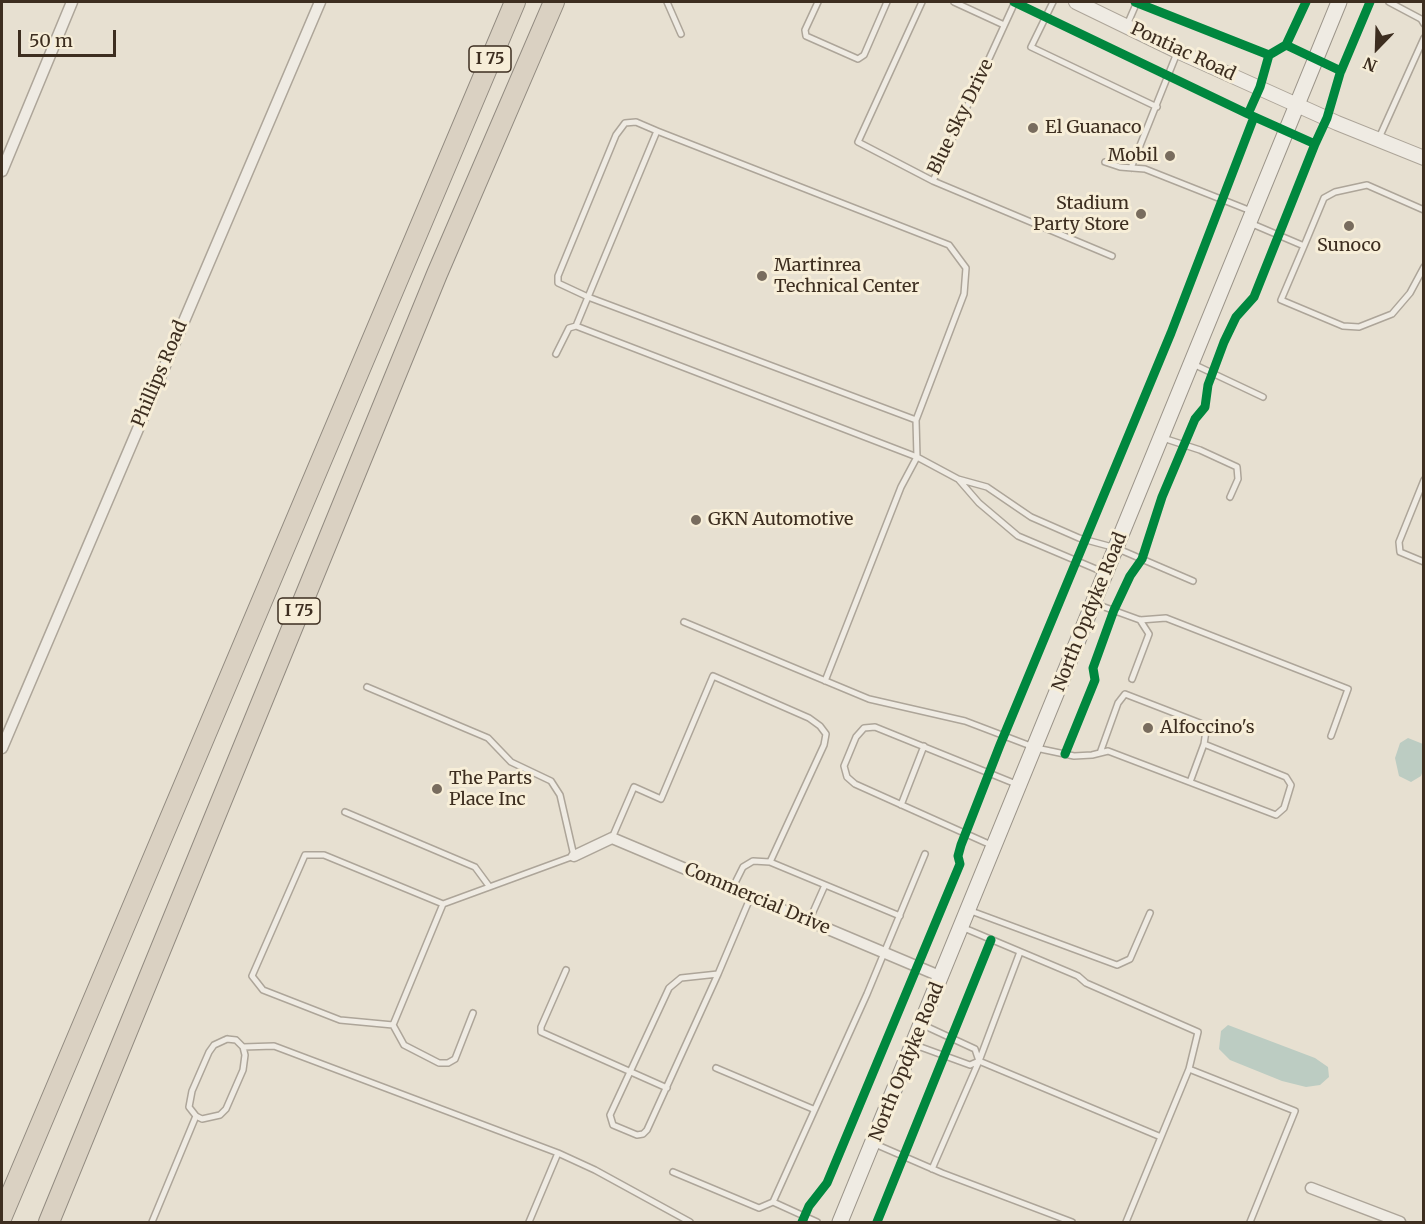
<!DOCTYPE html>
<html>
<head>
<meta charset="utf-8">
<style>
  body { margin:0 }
  #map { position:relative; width:1425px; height:1224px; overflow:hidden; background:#e7e0d1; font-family:Merriweather,serif }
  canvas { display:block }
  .frame { position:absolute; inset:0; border:3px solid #3d2e20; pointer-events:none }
  .north { position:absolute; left:1347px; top:18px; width:60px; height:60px; -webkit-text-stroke:4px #f7eed8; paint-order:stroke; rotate:203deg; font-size:16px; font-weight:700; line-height:24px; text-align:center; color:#3d2e20 }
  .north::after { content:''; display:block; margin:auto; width:21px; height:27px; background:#3d2e20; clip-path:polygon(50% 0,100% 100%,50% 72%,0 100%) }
  .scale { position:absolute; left:18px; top:30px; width:98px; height:27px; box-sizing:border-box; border:3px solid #3d2e20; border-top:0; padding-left:8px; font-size:18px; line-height:21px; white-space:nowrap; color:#3d2e20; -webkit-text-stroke:4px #f7eed8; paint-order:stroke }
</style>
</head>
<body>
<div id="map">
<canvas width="1425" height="1224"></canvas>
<div class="frame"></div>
<div class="north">N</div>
<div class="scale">50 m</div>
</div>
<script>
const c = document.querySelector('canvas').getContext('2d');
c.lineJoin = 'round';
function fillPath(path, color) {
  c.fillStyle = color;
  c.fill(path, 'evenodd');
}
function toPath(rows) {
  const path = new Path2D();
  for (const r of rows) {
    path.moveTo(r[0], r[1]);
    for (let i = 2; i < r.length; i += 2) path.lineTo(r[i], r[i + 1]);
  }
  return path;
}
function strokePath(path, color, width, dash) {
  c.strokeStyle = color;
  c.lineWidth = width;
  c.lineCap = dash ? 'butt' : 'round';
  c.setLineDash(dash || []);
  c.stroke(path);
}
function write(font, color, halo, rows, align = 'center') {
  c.font = font + ' Merriweather,serif';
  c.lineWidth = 6;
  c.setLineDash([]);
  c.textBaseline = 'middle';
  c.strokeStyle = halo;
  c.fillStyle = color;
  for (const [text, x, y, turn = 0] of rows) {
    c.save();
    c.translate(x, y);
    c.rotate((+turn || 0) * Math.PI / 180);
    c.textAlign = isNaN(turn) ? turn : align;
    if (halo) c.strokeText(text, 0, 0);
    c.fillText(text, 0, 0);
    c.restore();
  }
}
fillPath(toPath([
  [1408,738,1423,744,1423,770,1421,776,1411,782,1399,776,1395,758,1400,743],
  [1228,1025,1315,1058,1328,1067,1329,1077,1320,1085,1306,1087,1282,1081,1230,1060,1219,1049,1221,1031]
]), '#bcccc2');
const service = toPath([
  [667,2,681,34],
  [818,2,805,30,806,36,858,59,864,55,887,2],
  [922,2,858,142,933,181,1015,2],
  [954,2,1004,25],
  [1053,2,1031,47,1157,107],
  [1389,2,1421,19,1424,24],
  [1127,25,1137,2],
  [657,131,636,122,625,123,616,135,558,276,558,283,588,297,657,131,949,245,966,268,964,294,916,420],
  [1379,138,1424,38],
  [1105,162,1120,167,1145,169,1251,211],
  [1131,168,1177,53],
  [933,181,1112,256],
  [1250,223,1304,246,1324,198,1335,192,1367,185,1424,210],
  [1304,246,1281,300,1343,326,1359,327,1392,314,1410,293,1424,267],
  [576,326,588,297,916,420,917,457,901,487,825,681],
  [556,354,569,328,576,326,917,457,958,479,987,487,1031,517,1079,538,1116,548,1193,581],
  [1193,364,1263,397],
  [1163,438,1200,450,1237,467,1238,479,1230,497],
  [959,480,979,503,1018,536,1103,572],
  [1424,480,1399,542,1400,552,1424,562],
  [1096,604,1140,620,1166,618,1348,689,1331,736],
  [684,622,869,699,965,721,1036,748,1074,756,1092,755,1108,751,1276,815,1284,808,1291,785,1286,777,1204,744,1206,731,1200,723,1125,694,1118,703,1100,753],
  [1132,679,1149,634,1140,620],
  [367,687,488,738,511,762,551,781,560,795,574,856,443,904,324,855,305,855,252,976,263,990,340,1020,393,1025,443,904],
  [1190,782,1204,744],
  [901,805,924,746],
  [345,812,475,867,489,886],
  [612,838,634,787,661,799,713,676,809,718,820,726,826,734,824,745,770,862],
  [991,845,855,784,847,777,844,766,856,737,864,728,875,727,1016,784],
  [732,889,743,867,753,861,770,862,900,916],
  [971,911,1117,965,1130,959,1150,913],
  [809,921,825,885],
  [964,928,1078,976,1086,983,1198,1032,1189,1069,1295,1111,1250,1222],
  [566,970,541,1027,541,1032,667,1088],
  [718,974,647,1130,643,1134,637,1135,613,1125,610,1115,669,988,681,978,718,974,751,896],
  [393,1025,404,1045,439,1063,448,1063,455,1059,473,1013],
  [923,1025,975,1049,979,1061],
  [227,1039,236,1040,243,1047,245,1055,243,1070,226,1109,220,1115,202,1119,196,1116,189,1107,192,1091,209,1052,214,1045,227,1039],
  [915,1045,970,1065,979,1061,1161,1137],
  [243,1047,274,1046,558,1153,595,1170,690,1222],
  [716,1068,813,1109],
  [875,1144,942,1173,1072,1222],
  [932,1169,979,1061,1020,952],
  [673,1172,759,1208,773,1202,867,994,925,854],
  [773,1202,817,1222],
  [152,1222,196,1116],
  [529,1222,558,1153],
  [1126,1222,1189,1069]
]);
const minor = toPath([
  [2,171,72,2],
  [2,748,320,2],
  [574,856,612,838,942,977],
  [1311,1188,1400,1222]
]);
const tertiary = toPath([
  [1076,2,1177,51,1337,123,1424,158]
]);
const secondary = toPath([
  [840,1222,1339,2]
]);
const motorway = toPath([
  [2,1216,515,2],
  [49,1222,437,274,554,2]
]);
strokePath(service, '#ada599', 8);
strokePath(minor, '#ada599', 13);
strokePath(tertiary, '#ada599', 16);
strokePath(secondary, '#9c958a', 17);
strokePath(motorway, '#928b80', 22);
strokePath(service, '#efebe3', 5);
strokePath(minor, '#efebe3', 10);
strokePath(tertiary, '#efebe3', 14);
strokePath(secondary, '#efebe3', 15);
strokePath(motorway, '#dad1c2', 20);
strokePath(toPath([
  [1014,2,1248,114],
  [1135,2,1269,55,1286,45,1306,2],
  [1286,45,1341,71,1370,2],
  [1269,55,1260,87,1248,114,1315,144,1327,118,1341,70],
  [1065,754,1095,680,1093,668,1114,610,1130,576,1142,559,1162,497,1195,419,1205,407,1208,385,1224,342,1236,317,1254,297,1315,144],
  [802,1222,809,1206,827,1183,960,864,958,856,961,845,1000,745,1171,333,1254,117],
  [877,1222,991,940]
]), '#00873e', 9);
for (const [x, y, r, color] of [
  [1033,128,6,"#786c5e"],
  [1170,156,6,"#786c5e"],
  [1141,214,6,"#786c5e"],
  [1349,226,6,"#786c5e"],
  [762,276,6,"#786c5e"],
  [696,520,6,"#786c5e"],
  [1148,728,6,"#786c5e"],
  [437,789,6,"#786c5e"]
]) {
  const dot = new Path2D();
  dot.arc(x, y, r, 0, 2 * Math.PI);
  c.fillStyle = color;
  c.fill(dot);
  strokePath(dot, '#f7eed8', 2);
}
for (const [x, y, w] of [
  [490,59,42],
  [299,611,42]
]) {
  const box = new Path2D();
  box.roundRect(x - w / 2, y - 13, w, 26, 4.5);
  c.fillStyle = '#f7eed8';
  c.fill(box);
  strokePath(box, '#3d2e20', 1.5);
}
write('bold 16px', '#3d2e20', null, [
  ["I 75",490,59],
  ["I 75",299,611]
]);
write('18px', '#3d2e20', '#f7eed8', [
  ["Pontiac Road",1183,52,25],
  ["Blue Sky Drive",961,117,-64],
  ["Phillips Road",160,374,-67],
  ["North Opdyke Road",1090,612,-68],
  ["Commercial Drive",757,899,23],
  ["North Opdyke Road",907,1062,-68]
]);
write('18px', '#3d2e20', '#f7eed8', [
  ["El Guanaco",1045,128],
  ["Mobil",1158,156,"right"],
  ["Stadium",1129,204,"right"],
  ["Party Store",1129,225,"right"],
  ["Sunoco",1349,246,"center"],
  ["Martinrea",774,266],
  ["Technical Center",774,287],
  ["GKN Automotive",708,520],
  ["Alfoccino's",1160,728],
  ["The Parts",449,779],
  ["Place Inc",449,800]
], 'left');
</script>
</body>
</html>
